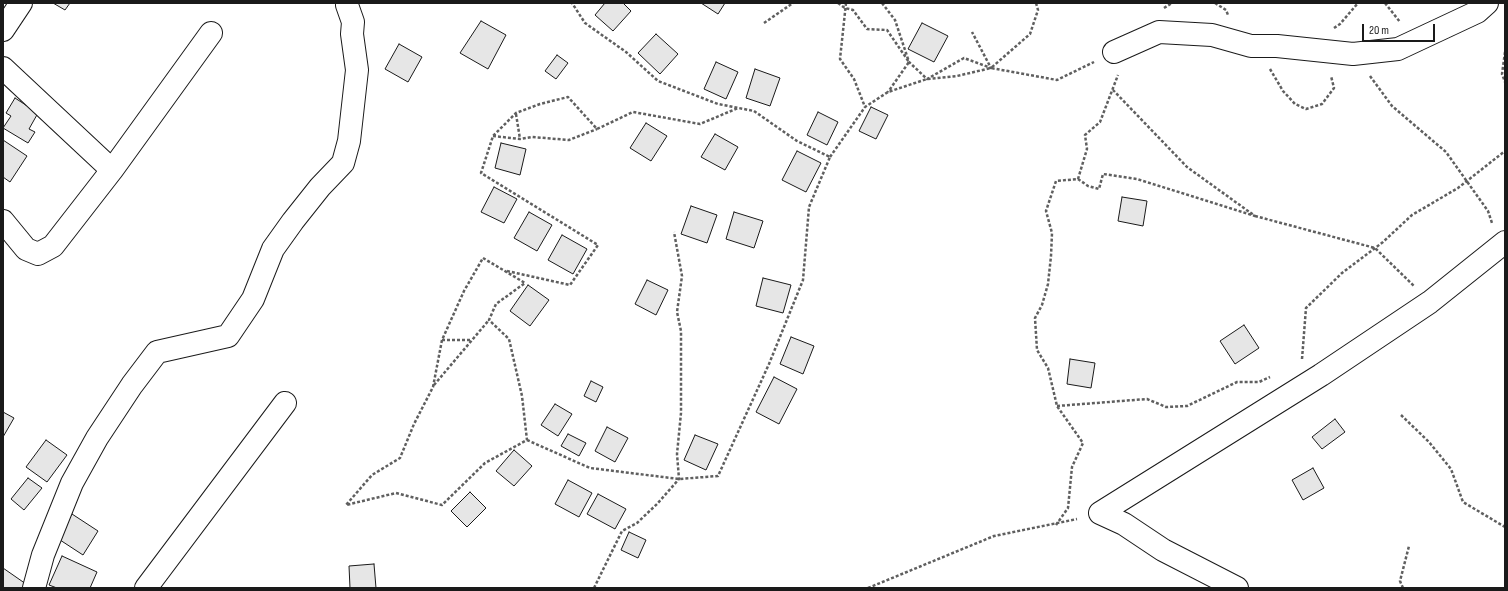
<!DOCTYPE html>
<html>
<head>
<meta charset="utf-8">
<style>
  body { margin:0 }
  #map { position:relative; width:1508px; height:591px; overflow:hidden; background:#fff; font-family:"Sofia Sans Condensed",sans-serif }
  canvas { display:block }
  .frame { position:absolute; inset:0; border:4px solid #1a1a1a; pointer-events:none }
  .scale { position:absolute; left:1362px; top:24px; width:73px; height:18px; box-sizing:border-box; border:2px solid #1a1a1a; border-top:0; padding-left:5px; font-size:12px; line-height:14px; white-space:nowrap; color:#1a1a1a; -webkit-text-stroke:3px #fff; paint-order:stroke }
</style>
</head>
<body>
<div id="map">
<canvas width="1508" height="591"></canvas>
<div class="frame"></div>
<div class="scale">20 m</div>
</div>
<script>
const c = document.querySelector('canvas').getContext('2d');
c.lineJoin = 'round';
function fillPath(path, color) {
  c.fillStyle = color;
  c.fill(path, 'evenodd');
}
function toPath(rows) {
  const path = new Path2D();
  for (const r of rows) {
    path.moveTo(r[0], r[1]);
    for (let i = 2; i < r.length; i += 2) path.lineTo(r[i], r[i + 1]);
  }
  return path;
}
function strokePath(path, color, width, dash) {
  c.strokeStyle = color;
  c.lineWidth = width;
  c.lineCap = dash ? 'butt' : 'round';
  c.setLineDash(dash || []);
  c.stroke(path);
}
const building = toPath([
  [53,3,70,3,65,10,53,3],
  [605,3,623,3,631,11,613,31,595,15,605,3],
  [701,3,725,3,718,14,701,3],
  [481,21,506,35,488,69,460,53,481,21],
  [922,23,948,36,934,62,908,49,922,23],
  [656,34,678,54,660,74,638,53,656,34],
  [399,44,422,57,408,82,385,69,399,44],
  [557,55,568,63,556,79,545,71,557,55],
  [716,62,738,72,726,99,704,89,716,62],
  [755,69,780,78,770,106,746,98,755,69],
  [15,98,38,113,29,129,35,132,28,143,3,128,11,116,6,113,15,98],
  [871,107,888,115,876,139,859,131,871,107],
  [818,112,838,122,827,145,807,135,818,112],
  [646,123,667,136,651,161,630,148,646,123],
  [715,134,738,147,725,170,701,157,715,134],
  [3,140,27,156,10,182,3,177,3,140],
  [501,143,526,149,520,175,495,168,501,143],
  [797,151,821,163,806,192,782,180,797,151],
  [494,187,517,199,504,223,481,212,494,187],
  [1122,197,1147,201,1143,226,1118,221,1122,197],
  [691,206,717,215,707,243,681,234,691,206],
  [529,212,552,225,537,251,514,238,529,212],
  [734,212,763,221,754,248,726,239,734,212],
  [562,235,587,249,573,274,548,260,562,235],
  [763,278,791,285,783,313,756,306,763,278],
  [647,280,668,290,656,315,635,304,647,280],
  [528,285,549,300,530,326,510,311,528,285],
  [1244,325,1259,348,1235,364,1220,341,1244,325],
  [791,337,814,346,803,374,780,364,791,337],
  [1070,359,1095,363,1091,388,1067,384,1070,359],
  [774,377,797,389,779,424,756,412,774,377],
  [591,381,603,387,596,402,584,396,591,381],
  [555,404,572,414,558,436,541,425,555,404],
  [3,412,14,418,3,437,3,412],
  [1335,419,1345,432,1322,449,1312,437,1335,419],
  [607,427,628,438,615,462,595,451,607,427],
  [568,434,586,443,579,456,561,446,568,434],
  [695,435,718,444,706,470,684,460,695,435],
  [46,440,67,455,47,482,26,467,46,440],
  [514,450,532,466,514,486,496,471,514,450],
  [1313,468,1324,488,1303,500,1292,480,1313,468],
  [28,478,42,488,24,510,11,499,28,478],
  [568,480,592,493,579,517,555,504,568,480],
  [470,492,486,508,467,527,451,511,470,492],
  [598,494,626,509,615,529,587,514,598,494],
  [72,514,98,531,83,555,57,538,72,514],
  [629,532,646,540,638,558,621,550,629,532],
  [62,556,97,572,90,588,57,588,49,585,62,556],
  [374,564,376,588,350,588,349,566,374,564],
  [3,568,26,584,23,588,3,588,3,568]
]);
fillPath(building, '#e6e6e6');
strokePath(building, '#1a1a1a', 1);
const minor = toPath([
  [3,30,21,3],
  [1114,52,1159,32,1212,35,1251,46,1277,46,1353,54,1398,49,1477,12,1487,3],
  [3,68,112,170],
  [3,221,26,249,38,254,53,246,112,170,211,33],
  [1100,513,1321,375,1430,302,1505,242],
  [1100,513,1124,524,1163,550,1237,588],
  [34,588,43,555,72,483,97,438,132,385,157,352,228,336,253,299,273,249,293,221,320,187,343,163,349,141,357,70,352,34,353,22,347,5],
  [146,588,285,403]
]);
strokePath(minor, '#1a1a1a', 24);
strokePath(toPath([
  [838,3,845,8,853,10,867,29,887,30,909,62,888,92],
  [846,3,840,59,854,79,865,107,888,92,927,79,957,76,991,68],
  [882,3,895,20,909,62,927,79,964,58,991,68,972,32],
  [1036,3,1038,10,1030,34,991,68,1057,80,1094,62],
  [1215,3,1226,10,1228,15],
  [1385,3,1400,22],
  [1164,8,1172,3],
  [764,23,793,3],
  [1334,28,1340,24,1358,3],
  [1505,52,1502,74,1505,82],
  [1270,69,1283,91,1295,104,1306,109,1322,104,1334,88,1331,76],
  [1370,76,1392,106,1446,152,1488,211,1492,223],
  [516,114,520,139],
  [493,136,520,139,532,137,569,140,597,129],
  [830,157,865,107],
  [1078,179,1088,186,1099,189,1103,174,1137,179,1255,216,1187,167,1113,90],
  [1255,216,1375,248,1414,286],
  [483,258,525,283,496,304,489,320,509,339,522,396,527,440,485,463,442,505,396,493,346,505,372,475,400,458,414,424,433,387,442,340,464,291,483,258],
  [507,271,570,285,598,245,481,173,493,136,516,113,540,104,568,97,597,129,633,112,700,124,738,108],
  [442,340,472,340],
  [1302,359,1306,308,1342,273,1383,242,1412,215,1458,188,1505,151],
  [434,385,489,320],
  [1057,406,1147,399,1166,407,1187,406,1237,382,1259,382,1270,377],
  [1401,415,1429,442,1451,469,1463,502,1505,527],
  [527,440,590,468,679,479,718,476,769,364,803,280,809,207,830,157,797,141,754,111,718,104,658,81,626,52,585,23,572,3],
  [1056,525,1068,508,1072,467,1083,443,1057,406,1048,368,1037,350,1035,318,1042,305,1048,284,1051,256,1052,233,1046,211,1056,181,1078,179,1087,149,1085,135,1100,122,1118,75],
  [594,588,622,531,637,523,657,504,679,479,677,454,681,413,681,331,677,312,682,276,674,232],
  [868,588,994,536,1077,519],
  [1403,588,1400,581,1409,546]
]), '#5f5f5f', 2.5, [3, 2]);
strokePath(minor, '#fff', 22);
</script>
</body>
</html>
